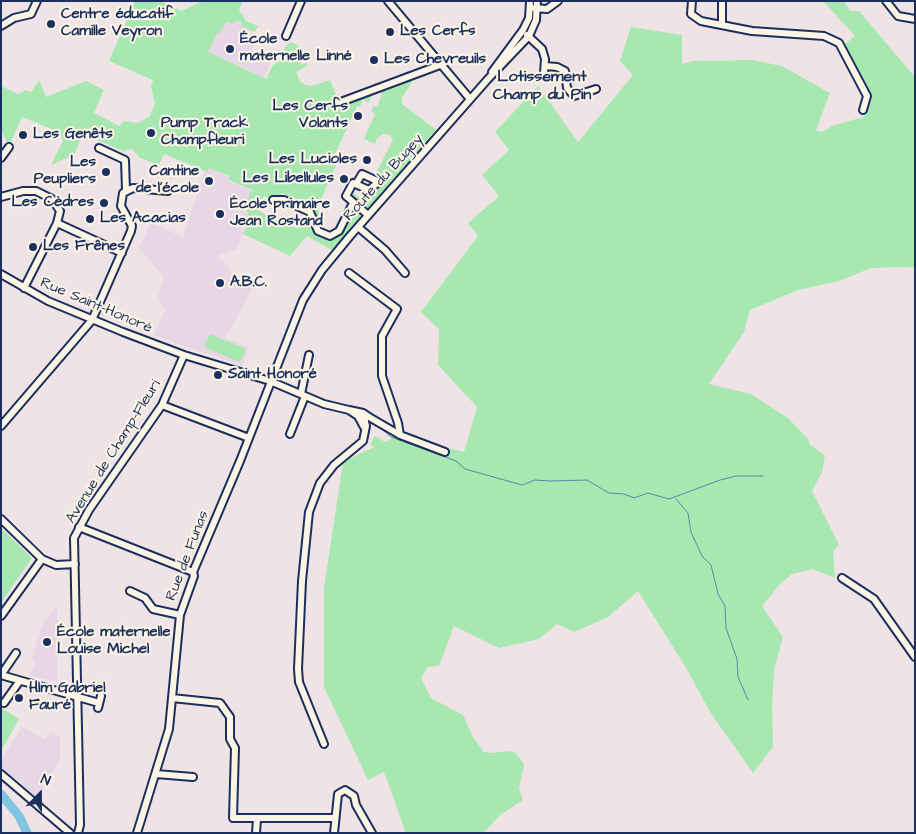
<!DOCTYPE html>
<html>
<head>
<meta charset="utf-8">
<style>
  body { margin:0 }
  #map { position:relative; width:916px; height:834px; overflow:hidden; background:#efe3e6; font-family:"Architects Daughter",sans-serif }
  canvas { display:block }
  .frame { position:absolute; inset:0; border:2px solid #1b2f5e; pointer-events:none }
  .north { position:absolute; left:15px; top:769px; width:50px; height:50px; -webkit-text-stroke:4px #fcf5e5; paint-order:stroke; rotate:22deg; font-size:14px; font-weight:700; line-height:20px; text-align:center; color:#1b2f5e }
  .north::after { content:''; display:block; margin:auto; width:18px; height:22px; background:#1b2f5e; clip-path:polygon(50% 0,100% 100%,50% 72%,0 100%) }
</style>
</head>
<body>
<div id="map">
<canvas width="916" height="834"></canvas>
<div class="frame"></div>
<div class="north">N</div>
</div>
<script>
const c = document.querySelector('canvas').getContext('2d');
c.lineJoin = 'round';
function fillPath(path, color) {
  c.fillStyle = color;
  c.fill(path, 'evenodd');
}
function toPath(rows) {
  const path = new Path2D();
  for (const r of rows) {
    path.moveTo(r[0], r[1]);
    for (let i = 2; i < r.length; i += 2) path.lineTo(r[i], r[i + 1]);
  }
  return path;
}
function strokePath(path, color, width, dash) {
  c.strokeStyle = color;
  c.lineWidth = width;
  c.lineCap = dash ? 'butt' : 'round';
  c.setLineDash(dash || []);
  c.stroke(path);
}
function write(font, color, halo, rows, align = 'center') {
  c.font = font + ' "Architects Daughter",sans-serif';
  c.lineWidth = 4;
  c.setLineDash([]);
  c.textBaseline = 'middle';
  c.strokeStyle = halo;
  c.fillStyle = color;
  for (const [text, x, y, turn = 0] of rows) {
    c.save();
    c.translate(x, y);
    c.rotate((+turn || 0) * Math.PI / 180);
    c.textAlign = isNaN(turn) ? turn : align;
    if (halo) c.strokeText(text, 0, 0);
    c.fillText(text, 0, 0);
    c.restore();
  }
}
fillPath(toPath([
  [235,20,252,31,247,40,254,43,251,50,272,59,264,78,208,52,217,32,221,33,226,22,232,24],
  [209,167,230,177,228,181,251,191,245,206,250,220,236,250,217,256,228,265,231,274,251,283,253,288,225,338,249,347,242,366,154,335,165,311,158,296,164,277,139,248,151,223,183,237,205,171],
  [57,606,57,682,29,675,36,663,32,659,42,625],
  [22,727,45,740,50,731,60,737,60,759,37,799,22,786,22,783,1,769,1,761]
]), '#e6d6e6');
fillPath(toPath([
  [135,1,160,1,181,11,203,1,243,1,239,10,246,21,258,26,255,32,241,26,242,23,235,20,232,24,226,22,220,33,217,33,208,52,266,79,273,65,280,61,285,47,291,42,304,49,298,51,298,56,301,65,306,63,307,66,296,72,300,81,305,85,311,86,330,80,339,103,370,91,372,95,369,103,363,100,360,107,357,106,335,154,340,156,319,204,319,213,322,214,318,221,313,211,314,207,282,193,279,197,271,199,264,196,259,208,260,212,296,228,305,225,310,212,316,227,333,235,353,209,356,209,360,213,360,217,332,250,307,236,290,256,243,234,250,220,245,206,251,191,256,192,229,180,230,176,209,168,207,172,164,154,159,165,140,158,132,149,123,151,83,134,71,162,69,157,51,165,63,141,59,132,22,117,9,146,1,130,1,86,18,94,26,90,31,92,39,80,46,97,86,81,104,90,94,113,121,127,120,125,124,121,138,123,150,116,155,104,151,87,153,80,109,61],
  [823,1,844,1,850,11,859,11,915,77,915,267,871,268,839,281,798,290,750,310,744,332,709,384,751,394,788,418,808,439,810,445,825,455,822,472,812,491,839,545,833,551,835,578,813,569,792,574,780,584,762,606,783,637,774,670,772,708,773,747,753,773,710,712,688,671,638,591,608,617,574,632,557,624,539,639,499,648,454,626,439,666,428,667,421,678,431,698,463,715,473,737,484,752,491,753,510,751,516,753,524,764,519,789,523,800,500,815,483,833,406,833,384,772,368,780,324,687,324,588,343,462,374,447,370,444,375,436,385,442,398,435,464,452,477,407,438,365,439,329,421,312,478,236,468,223,499,196,482,175,509,150,495,132,538,86,578,142,633,75,620,61,631,27,682,35,682,64,693,61,752,60,782,66,830,93,816,130,822,132,834,125,864,117,866,97,840,48,855,36],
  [417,74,402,98,402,104,436,130,368,208,365,208,350,197,353,193,366,202,387,177,377,171,393,140,390,135,383,134,377,138,375,144,364,139,375,114,371,111,374,106,377,107,382,94,378,88],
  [210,334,246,349,240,362,204,347],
  [1,528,32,558,1,603],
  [1,708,19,719,2,749,1,748]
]), '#a7e8b1');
strokePath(toPath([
  [383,430,391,437,456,461,465,469,522,485,535,480,550,481,587,480,609,493,624,494,634,498,648,493,669,499,720,480,736,476,763,476],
  [676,499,688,513,691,532,702,556,711,565,718,594,725,606,726,628,737,659,738,677,748,700]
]), '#5888ad', 1);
strokePath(toPath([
  [1,794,19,816,27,833]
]), '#80c4e1', 9);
const minor = toPath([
  [388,1,470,99],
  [692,1,691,14,701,21,752,31,824,36,839,43,867,96,863,110],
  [886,1,898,16,915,19],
  [534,8,547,9,558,1],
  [722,25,722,1],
  [1,26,14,18,31,14,37,1],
  [527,35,542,49,545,59,544,73],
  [286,36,301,1],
  [545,66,557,67,565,71,567,88,574,96,596,89],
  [492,72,523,30,529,18,530,1],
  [338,103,440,65],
  [99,148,125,160,126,190],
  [1,158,9,147],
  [356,184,362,174,375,180,376,184,369,190,353,183,346,196,368,215],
  [1,197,23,191,36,191,52,199,60,211,57,223,24,288],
  [273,200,284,200,310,212,318,231,330,236,339,231,353,203],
  [57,223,122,253],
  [358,227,385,250,405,273],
  [349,273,397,309,382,336,382,376,398,423,400,435],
  [1,274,48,301,123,332,184,355,270,381,324,404,349,410],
  [301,394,309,355],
  [162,405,249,438],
  [358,416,369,417,363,413,349,410,358,416,364,427],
  [369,417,400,435,445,452],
  [1,426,92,320,131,231,132,226,121,206,123,193,133,188,168,191],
  [290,434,305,396],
  [1,519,42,559,56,565,75,564],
  [79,527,193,572],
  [842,578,874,599,915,657],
  [130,591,145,598,153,609,180,615],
  [1,616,42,559],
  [1,675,99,703],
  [1,675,16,653],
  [172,698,220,703,230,717,230,739,235,748,233,818,335,818],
  [4,703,19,682],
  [98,708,101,696],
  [324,744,299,682,298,669,302,581,309,512,320,483,334,465,363,441,366,426,363,413],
  [1,774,70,833],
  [156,774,193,777],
  [78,833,80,825,74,538,89,510,162,405,184,355],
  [137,833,169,729,180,615,194,576,193,572,240,461,303,300,322,270,350,236,488,79,529,36,536,20,537,1],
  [256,833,257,819],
  [334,833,338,794,345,790,354,796,356,805,372,833]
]);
strokePath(minor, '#1b2f5e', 10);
strokePath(minor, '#fcf5e5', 6);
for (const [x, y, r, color] of [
  [51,24,5,"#1b2f5e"],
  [390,32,5,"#1b2f5e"],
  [230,49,5,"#1b2f5e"],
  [374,60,5,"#1b2f5e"],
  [358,116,5,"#1b2f5e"],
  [151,133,5,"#1b2f5e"],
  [23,135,5,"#1b2f5e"],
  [367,160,5,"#1b2f5e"],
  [106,172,5,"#1b2f5e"],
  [344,179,5,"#1b2f5e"],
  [209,181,5,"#1b2f5e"],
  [104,203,5,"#1b2f5e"],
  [220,214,5,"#1b2f5e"],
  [90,219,5,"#1b2f5e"],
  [33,247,5,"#1b2f5e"],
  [220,283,5,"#1b2f5e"],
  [218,375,5,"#1b2f5e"],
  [47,642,5,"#1b2f5e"],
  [19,698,5,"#1b2f5e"]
]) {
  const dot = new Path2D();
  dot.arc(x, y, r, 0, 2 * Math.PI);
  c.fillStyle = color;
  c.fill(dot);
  strokePath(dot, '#fcf5e5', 2);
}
write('bold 15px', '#1b2f5e', '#fcf5e5', [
  ["Centre éducatif",61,15],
  ["Camille Veyron",61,32],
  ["Les Cerfs",400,32],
  ["École",240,40],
  ["maternelle Linné",240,57],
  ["Les Chevreuils",384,60],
  ["Les Cerfs",348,107,"right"],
  ["Volants",348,124,"right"],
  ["Pump Track",161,124],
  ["Champfleuri",161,141],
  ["Les Genêts",33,135],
  ["Les Lucioles",357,160,"right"],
  ["Les",96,163,"right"],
  ["Peupliers",96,180,"right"],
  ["Cantine",199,172,"right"],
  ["de l'école",199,189,"right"],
  ["Les Libellules",334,179,"right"],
  ["Les Cèdres",94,203,"right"],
  ["École primaire",230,205],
  ["Jean Rostand",230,222],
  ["Les Acacias",100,219],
  ["Les Frênes",43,247],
  ["A.B.C.",230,283],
  ["Saint Honoré",228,375],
  ["École maternelle",57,633],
  ["Louise Michel",57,650],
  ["Hlm Gabriel",29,689],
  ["Fauré",29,706]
], 'left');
write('15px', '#1b2f5e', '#fcf5e5', [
  ["Route du Bugey",384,178,-48],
  ["Rue Saint-Honoré",96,306,23],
  ["Avenue de Champ-Fleuri",114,452,-58],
  ["Rue de Funas",188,556,-69]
]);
write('bold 16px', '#1b2f5e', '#fcf5e5', [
  ["Lotissement",542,78],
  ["Champ du Pin",542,96]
]);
</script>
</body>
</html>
